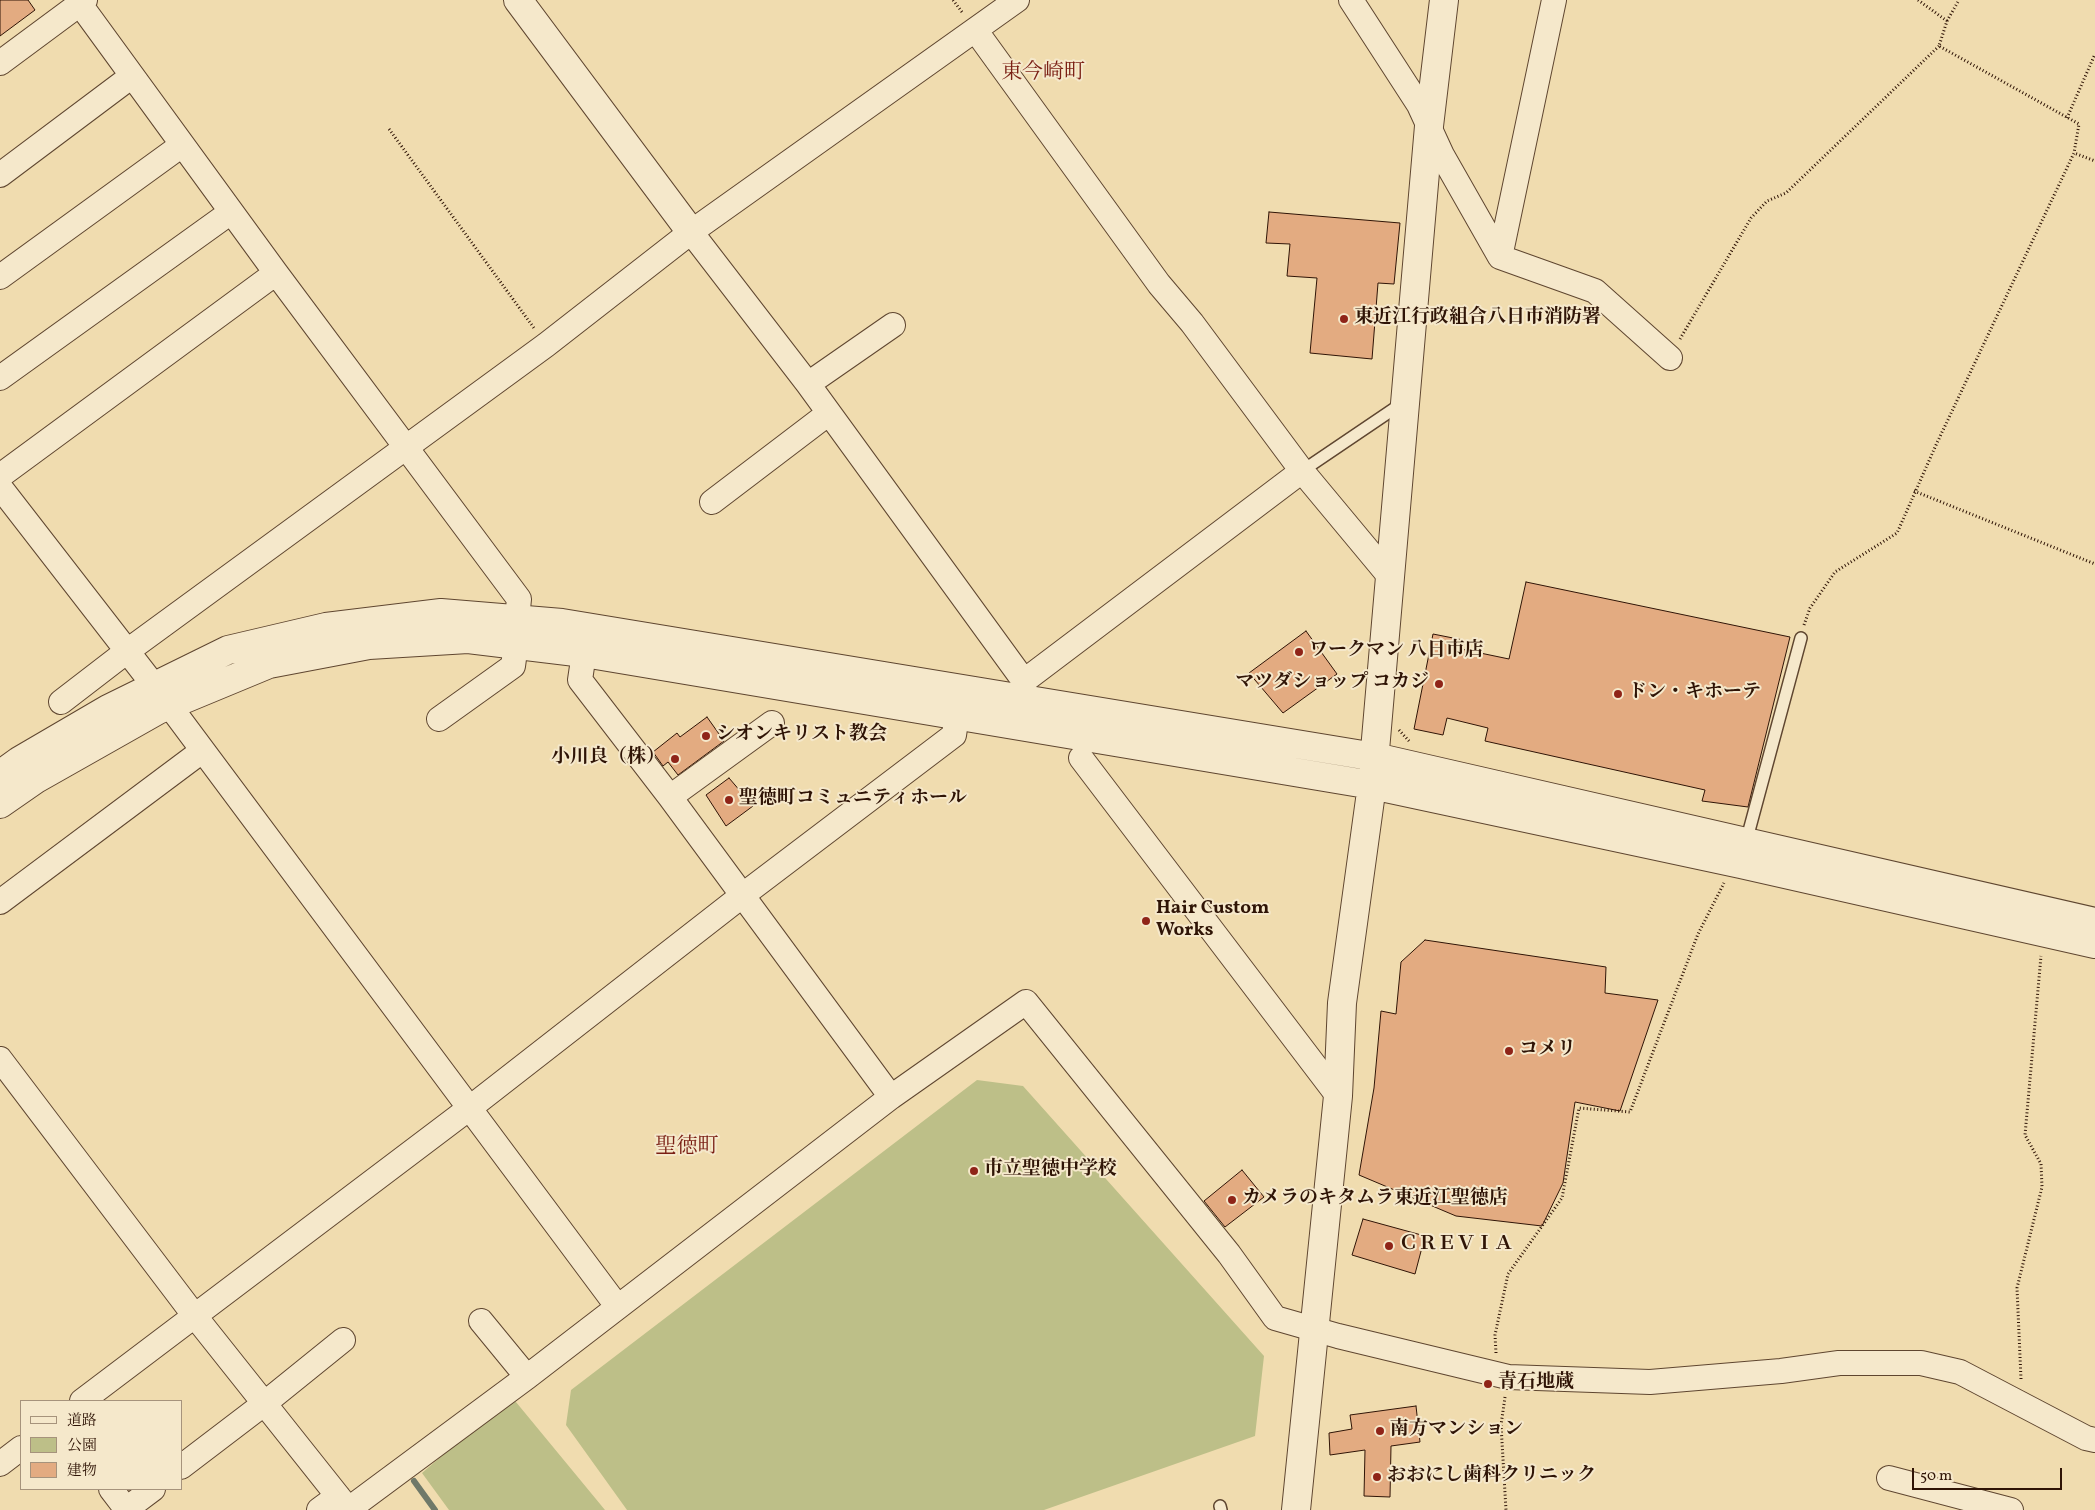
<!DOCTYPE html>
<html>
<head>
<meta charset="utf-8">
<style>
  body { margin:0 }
  #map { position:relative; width:2095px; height:1510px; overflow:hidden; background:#f0dcaf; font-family:Vollkorn,"Noto Serif JP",serif }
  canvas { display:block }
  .legend { position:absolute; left:20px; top:1400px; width:162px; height:90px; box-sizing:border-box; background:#f5e8cb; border:1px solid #a6937c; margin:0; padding:6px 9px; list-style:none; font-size:15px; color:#2f1406 }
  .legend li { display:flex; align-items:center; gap:10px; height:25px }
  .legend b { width:25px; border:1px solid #a6937c }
  .scale { position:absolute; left:1912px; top:1468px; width:150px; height:22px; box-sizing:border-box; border:2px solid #2f1406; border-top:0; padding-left:6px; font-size:15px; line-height:18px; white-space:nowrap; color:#2f1406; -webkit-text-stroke:4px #f5e8cb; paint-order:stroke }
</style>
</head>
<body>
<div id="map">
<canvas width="2095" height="1510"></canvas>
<ul class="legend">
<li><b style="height:6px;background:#f5e8cb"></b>道路</li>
<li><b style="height:14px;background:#bdbf88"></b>公園</li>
<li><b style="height:14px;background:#e3ab81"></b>建物</li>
</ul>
<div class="scale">50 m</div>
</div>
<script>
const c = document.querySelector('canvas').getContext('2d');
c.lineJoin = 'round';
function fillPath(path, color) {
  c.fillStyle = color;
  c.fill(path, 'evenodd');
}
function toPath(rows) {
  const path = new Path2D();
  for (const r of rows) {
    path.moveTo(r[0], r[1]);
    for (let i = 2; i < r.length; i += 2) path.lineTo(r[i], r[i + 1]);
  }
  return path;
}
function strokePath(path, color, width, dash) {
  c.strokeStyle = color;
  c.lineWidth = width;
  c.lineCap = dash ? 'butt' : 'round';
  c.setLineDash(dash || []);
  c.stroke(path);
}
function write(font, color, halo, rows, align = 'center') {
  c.font = font + ' Vollkorn,"Noto Serif JP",serif';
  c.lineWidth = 4;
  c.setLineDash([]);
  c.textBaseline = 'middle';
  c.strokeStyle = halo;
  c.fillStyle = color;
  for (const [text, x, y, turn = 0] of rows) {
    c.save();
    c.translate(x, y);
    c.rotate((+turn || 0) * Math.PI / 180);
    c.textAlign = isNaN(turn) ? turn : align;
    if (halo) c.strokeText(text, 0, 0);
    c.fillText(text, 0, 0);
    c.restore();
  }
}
fillPath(toPath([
  [977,1080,1023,1086,1264,1356,1255,1436,1044,1510,627,1510,566,1425,571,1390],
  [511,1396,605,1510,449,1510,422,1473]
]), '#bdbf88');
strokePath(toPath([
  [414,1481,435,1510]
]), '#6f7969', 6);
const building = toPath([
  [0,0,28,0,35,10,0,36,0,0],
  [1269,212,1400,223,1394,284,1378,283,1372,359,1310,353,1317,278,1287,276,1290,244,1266,243,1269,212],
  [1526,582,1790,637,1748,807,1702,801,1705,790,1485,741,1488,728,1447,718,1443,735,1414,729,1433,634,1463,640,1461,649,1509,659,1526,582],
  [1306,631,1337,674,1283,713,1249,673,1306,631],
  [707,717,724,741,678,775,668,762,663,766,653,752,677,733,680,737,707,717],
  [729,778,753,806,726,826,706,795,729,778],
  [1425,940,1606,967,1605,993,1658,1000,1620,1111,1575,1102,1563,1183,1542,1226,1456,1216,1359,1175,1374,1088,1381,1011,1396,1014,1401,962,1425,940],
  [1242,1170,1264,1197,1225,1227,1204,1201,1242,1170],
  [1363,1219,1425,1236,1415,1274,1352,1255,1363,1219],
  [1416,1406,1420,1442,1391,1446,1390,1497,1364,1496,1365,1450,1330,1455,1329,1433,1352,1429,1350,1415,1416,1406]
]);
fillPath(building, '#e3ab81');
strokePath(building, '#2f1406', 1);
const service = toPath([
  [1302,471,1404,402],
  [1746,842,1801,638],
  [1220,1506,1221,1510]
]);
const minor = toPath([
  [77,0,276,273,519,599,517,619],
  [1351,0,1419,105,1442,155,1500,257,1595,291,1670,358],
  [976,31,1159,284,1192,323,1302,471,1391,578],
  [0,63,85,0],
  [0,175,132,76],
  [691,232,808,384,1024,681,1019,717],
  [1500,257,1554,0],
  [0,277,182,145],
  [0,378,231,212],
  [808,384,893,325],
  [0,476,276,273],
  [0,487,169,705,617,1306],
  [712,502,829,413],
  [584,653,580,680,670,797,891,1097],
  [1024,681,1302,471],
  [61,702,126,652,546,345,691,232,1017,0],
  [439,719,513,666,516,644],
  [1081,758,1338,1096],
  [670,797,772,723],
  [0,902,202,751],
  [0,1059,194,1315,349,1510],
  [481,1321,527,1377],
  [82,1401,471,1107,743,895,954,735,957,715],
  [0,1464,21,1448],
  [181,1467,265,1403,343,1340],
  [1889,1478,2011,1510],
  [111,1489,127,1510],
  [349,1509,527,1377,891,1097,1026,1002,1229,1254,1275,1318,1338,1336,1508,1377,1650,1382,1781,1371,1839,1363,1921,1363,1960,1372,2086,1438,2095,1440],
  [125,1510,153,1489],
  [319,1510,338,1496]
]);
const tertiary = toPath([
  [518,0,691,232],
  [0,775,19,761,108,709,228,650,326,627,441,613,562,623,1375,757,2095,922],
  [0,804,36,779,158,710,269,664,369,645,468,639,584,653,1372,785,1741,864,2095,944],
  [1296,1510,1338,1096,1342,1003,1372,785,1429,126,1444,0]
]);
strokePath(service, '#5f4630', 14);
strokePath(minor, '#5f4630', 26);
strokePath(tertiary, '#5f4630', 30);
strokePath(toPath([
  [953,0,962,12],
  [1918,0,1947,21,1939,46,2079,124,2074,153],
  [1947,21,1959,0],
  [2067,118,2095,54],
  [389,129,534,328],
  [1680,339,1751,218,1767,201,1786,193,1939,46],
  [1914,491,2095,564],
  [1804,625,1810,608,1835,572,1897,533,1936,445,2074,153,2095,161],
  [1399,730,1409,741],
  [1496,1353,1495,1335,1508,1274,1562,1198,1579,1108,1630,1112,1698,934,1724,883],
  [2021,1379,2017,1288,2042,1187,2041,1164,2025,1135,2041,956],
  [1505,1397,1501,1425,1506,1510]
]), '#2f1406', 3, [1, 2.5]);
strokePath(service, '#f5e8cb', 11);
strokePath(minor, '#f5e8cb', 24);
strokePath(tertiary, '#f5e8cb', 28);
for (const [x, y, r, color] of [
  [1344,319,5,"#8f2418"],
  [1299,652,5,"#8f2418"],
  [1439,684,5,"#8f2418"],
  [1618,694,5,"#8f2418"],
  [706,736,5,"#8f2418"],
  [675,759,5,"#8f2418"],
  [729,800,5,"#8f2418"],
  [1146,921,5,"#8f2418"],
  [1509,1051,5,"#8f2418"],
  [974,1171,5,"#8f2418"],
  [1232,1200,5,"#8f2418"],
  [1389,1246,5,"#8f2418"],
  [1488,1384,5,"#8f2418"],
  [1380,1431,5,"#8f2418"],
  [1377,1477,5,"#8f2418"]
]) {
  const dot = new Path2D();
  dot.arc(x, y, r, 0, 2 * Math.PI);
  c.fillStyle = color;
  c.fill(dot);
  strokePath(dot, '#f5e8cb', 2);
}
write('bold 19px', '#2f1406', '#f5e8cb', [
  ["東近江行政組合八日市消防署",1354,319],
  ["ワークマン 八日市店",1309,652],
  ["マツダショップ コカジ",1429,684,"right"],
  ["ドン・キホーテ",1628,694],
  ["シオンキリスト教会",716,736],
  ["小川良（株）",665,759,"right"],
  ["聖徳町コミュニティホール",739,800],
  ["Hair Custom",1156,910],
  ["Works",1156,932],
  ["コメリ",1519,1051],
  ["市立聖徳中学校",984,1171],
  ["カメラのキタムラ東近江聖徳店",1242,1200],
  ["ＣＲＥＶＩＡ",1399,1246],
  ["青石地蔵",1498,1384],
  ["南方マンション",1390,1431],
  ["おおにし歯科クリニック",1387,1477]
], 'left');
write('21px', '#7a1f14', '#f5e8cb', [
  ["東今崎町",1043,74],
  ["聖徳町",687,1148]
]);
</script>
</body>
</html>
